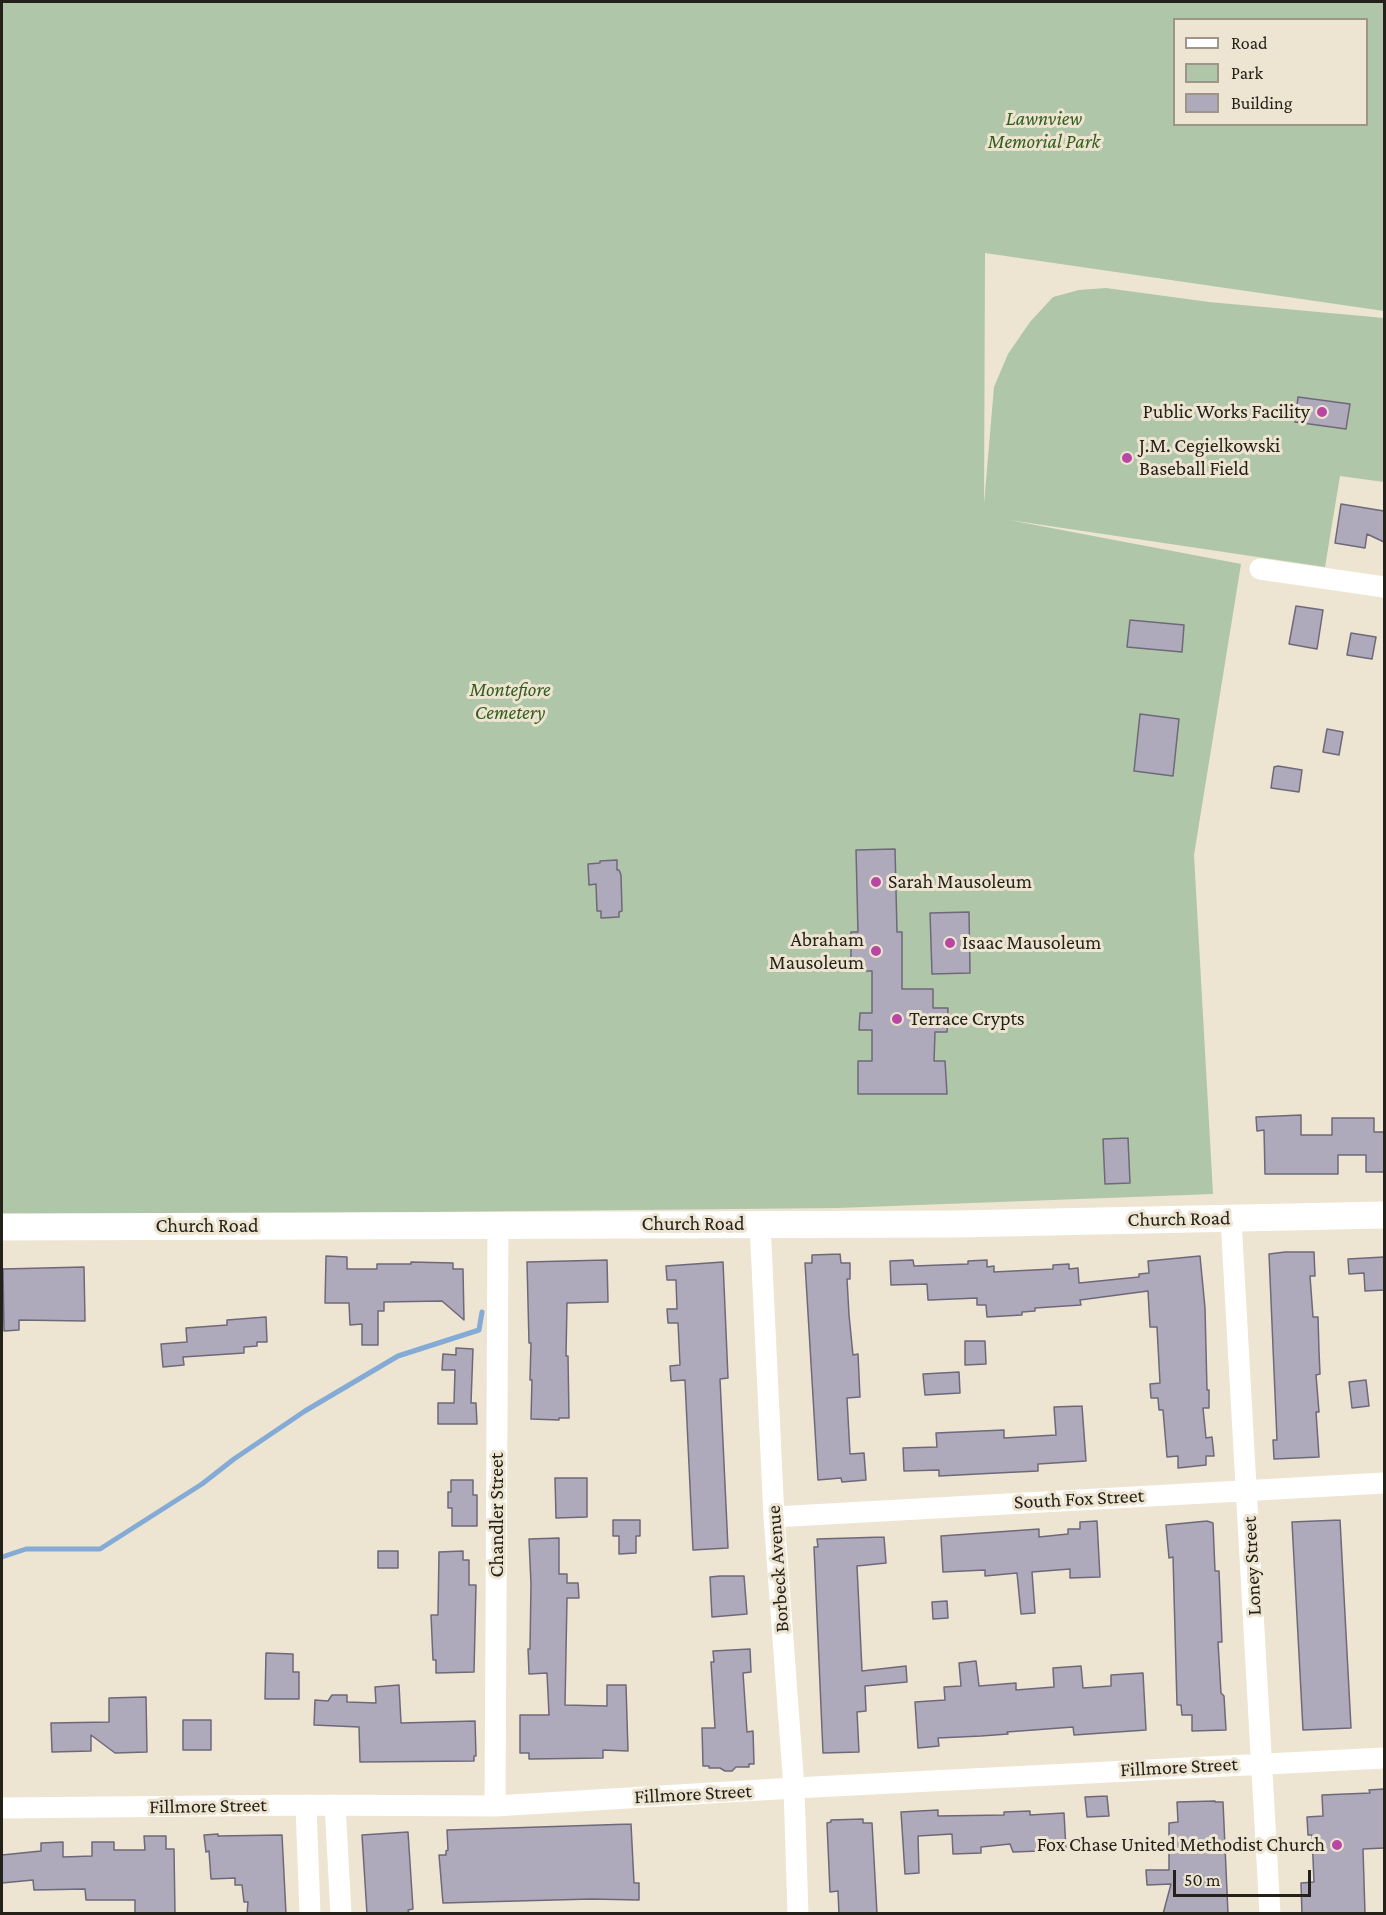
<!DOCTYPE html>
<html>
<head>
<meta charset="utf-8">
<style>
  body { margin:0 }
  #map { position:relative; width:1386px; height:1915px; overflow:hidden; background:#ede4d1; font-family:"Crimson Pro",serif }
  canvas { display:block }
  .frame { position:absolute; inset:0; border:3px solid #24211a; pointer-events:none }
  .legend { position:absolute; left:1173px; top:18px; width:195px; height:108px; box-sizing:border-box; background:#ede4d1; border:2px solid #9d9688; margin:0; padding:8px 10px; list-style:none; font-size:18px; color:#24211a }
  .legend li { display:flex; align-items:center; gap:12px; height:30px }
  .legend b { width:30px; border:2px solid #9d9688 }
  .scale { position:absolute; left:1173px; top:1870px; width:138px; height:27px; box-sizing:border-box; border:3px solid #24211a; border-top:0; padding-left:8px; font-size:18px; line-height:21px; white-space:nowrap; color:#24211a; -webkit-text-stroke:4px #ede4d1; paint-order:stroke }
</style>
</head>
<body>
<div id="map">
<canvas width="1386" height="1915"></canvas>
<div class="frame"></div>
<ul class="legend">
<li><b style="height:8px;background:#fff"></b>Road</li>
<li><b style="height:16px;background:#b0c6a8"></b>Park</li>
<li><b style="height:16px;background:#afa9bc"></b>Building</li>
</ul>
<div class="scale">50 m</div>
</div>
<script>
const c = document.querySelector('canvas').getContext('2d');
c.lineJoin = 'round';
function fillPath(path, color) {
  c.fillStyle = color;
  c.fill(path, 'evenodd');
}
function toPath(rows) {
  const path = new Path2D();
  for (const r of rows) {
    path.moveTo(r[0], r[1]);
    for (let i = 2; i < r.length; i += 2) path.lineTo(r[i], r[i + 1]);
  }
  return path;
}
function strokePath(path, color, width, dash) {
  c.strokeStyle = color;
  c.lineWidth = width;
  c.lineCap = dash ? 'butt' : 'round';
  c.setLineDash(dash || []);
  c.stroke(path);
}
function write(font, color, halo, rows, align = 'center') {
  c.font = font + ' "Crimson Pro",serif';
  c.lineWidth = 6;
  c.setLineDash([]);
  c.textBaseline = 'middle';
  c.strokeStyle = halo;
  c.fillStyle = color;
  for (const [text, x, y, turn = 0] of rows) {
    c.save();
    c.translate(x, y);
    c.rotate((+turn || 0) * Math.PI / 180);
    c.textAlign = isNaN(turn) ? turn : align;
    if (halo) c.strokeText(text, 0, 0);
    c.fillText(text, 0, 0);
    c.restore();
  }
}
fillPath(toPath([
  [2,2,1384,2,1384,311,985,253,984,504,994,387,1008,354,1030,322,1053,297,1079,290,1106,288,1209,302,1384,318,1384,482,1340,476,1325,567,1009,520,1241,564,1194,855,1213,1194,838,1208,2,1216],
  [1174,20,1366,20,1366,124,1174,124]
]), '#b0c6a8');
strokePath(toPath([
  [2,1557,26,1549,100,1549,202,1484,234,1459,305,1411,398,1356,479,1330,482,1312]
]), '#84abd6', 5);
const building = toPath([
  [1298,397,1350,404,1346,429,1295,422,1298,397],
  [1341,504,1384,511,1384,542,1367,534,1365,548,1335,543,1341,504],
  [1296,606,1323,610,1317,649,1289,644,1296,606],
  [1130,620,1184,625,1182,652,1127,647,1130,620],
  [1351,633,1376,637,1372,659,1347,655,1351,633],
  [1140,714,1179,719,1173,776,1134,771,1140,714],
  [1327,729,1343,732,1339,755,1323,752,1327,729],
  [1278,766,1302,770,1299,792,1271,788,1274,767,1278,766],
  [895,849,897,932,902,932,902,989,933,989,933,1008,948,1008,947,1032,935,1032,934,1061,945,1061,947,1094,858,1094,858,1061,872,1061,872,1030,859,1030,860,1013,872,1013,872,971,851,971,851,932,858,932,856,850,895,849],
  [617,860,617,870,619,870,621,875,622,911,619,912,619,917,601,918,601,911,597,911,596,884,589,885,588,864,600,863,600,861,617,860],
  [969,912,970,973,932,974,930,913,969,912],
  [1301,1115,1301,1135,1332,1135,1332,1118,1374,1118,1374,1132,1384,1132,1384,1172,1366,1172,1366,1155,1338,1155,1338,1174,1265,1174,1264,1130,1257,1131,1256,1117,1301,1115],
  [1128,1138,1130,1183,1105,1184,1103,1139,1128,1138],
  [1285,1252,1314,1252,1315,1276,1310,1276,1313,1317,1318,1317,1319,1351,1320,1374,1316,1375,1319,1412,1316,1412,1319,1457,1274,1459,1273,1440,1277,1440,1269,1254,1285,1252],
  [840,1254,841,1263,850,1263,850,1279,847,1279,849,1315,853,1355,858,1354,860,1397,847,1398,850,1454,864,1453,866,1480,842,1482,841,1478,818,1480,805,1263,812,1263,812,1255,840,1254],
  [326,1256,347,1257,347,1269,377,1269,377,1264,411,1264,411,1262,453,1263,453,1269,463,1269,464,1320,442,1301,384,1302,384,1311,378,1311,378,1345,362,1345,362,1324,350,1325,349,1303,325,1303,326,1256],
  [1200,1256,1205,1308,1207,1390,1209,1390,1209,1408,1203,1408,1206,1438,1212,1437,1214,1456,1206,1456,1206,1465,1178,1468,1178,1456,1167,1457,1163,1410,1159,1410,1158,1398,1151,1398,1150,1384,1160,1383,1157,1327,1150,1327,1148,1291,1080,1300,1081,1305,1035,1308,1035,1311,1022,1312,1022,1315,987,1317,986,1305,977,1305,977,1298,930,1300,928,1300,927,1284,891,1285,890,1261,913,1260,914,1266,968,1264,968,1261,987,1260,987,1267,994,1266,994,1272,1053,1269,1053,1265,1069,1264,1069,1269,1078,1268,1079,1283,1139,1277,1139,1274,1149,1273,1148,1261,1200,1256],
  [1384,1257,1384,1290,1365,1291,1364,1273,1349,1274,1348,1259,1384,1257],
  [607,1260,608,1302,567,1303,566,1356,568,1356,569,1418,559,1418,559,1420,531,1419,532,1380,530,1380,531,1343,529,1343,527,1262,607,1260],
  [723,1262,728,1378,720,1379,728,1548,693,1550,685,1380,671,1381,670,1366,680,1365,678,1323,668,1323,667,1309,677,1309,676,1280,667,1280,666,1266,723,1262],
  [84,1267,85,1321,19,1320,19,1330,4,1331,3,1269,84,1267],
  [266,1317,267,1342,257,1342,257,1346,244,1347,244,1353,183,1357,184,1365,163,1367,161,1344,187,1342,186,1328,227,1325,227,1320,266,1317],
  [965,1341,985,1341,986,1364,965,1365,965,1341],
  [456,1348,473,1349,471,1403,476,1403,477,1424,438,1424,438,1403,454,1403,455,1370,442,1370,443,1354,456,1355,456,1348],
  [959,1372,960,1393,925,1395,923,1374,959,1372],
  [1366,1380,1369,1406,1352,1408,1349,1382,1366,1380],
  [1082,1406,1086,1461,1038,1464,1038,1471,997,1473,939,1476,939,1470,904,1471,903,1448,937,1447,936,1433,1004,1430,1004,1438,1056,1435,1054,1407,1082,1406],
  [555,1478,587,1478,587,1517,556,1518,555,1478],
  [451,1480,473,1480,473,1495,477,1495,477,1526,452,1526,452,1508,448,1508,448,1492,451,1492,451,1480],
  [613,1520,640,1520,640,1536,636,1536,636,1553,619,1554,619,1536,613,1536,613,1520],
  [1340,1520,1351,1728,1303,1730,1292,1522,1340,1520],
  [1097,1521,1100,1577,1070,1578,1070,1569,1032,1572,1035,1613,1021,1614,1017,1573,985,1576,985,1570,943,1572,941,1536,1039,1529,1039,1537,1068,1534,1068,1529,1080,1529,1080,1522,1097,1521],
  [1207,1521,1213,1523,1215,1571,1219,1571,1222,1642,1218,1642,1221,1693,1224,1696,1226,1730,1192,1731,1192,1715,1182,1715,1181,1705,1177,1705,1173,1557,1169,1558,1166,1525,1207,1521],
  [884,1537,886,1563,857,1566,862,1671,906,1666,907,1682,865,1686,866,1711,857,1712,859,1752,823,1753,814,1547,818,1547,817,1539,884,1537],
  [559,1538,559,1574,567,1574,567,1583,578,1583,579,1598,567,1598,565,1705,607,1706,607,1685,626,1685,628,1751,603,1750,603,1758,529,1759,529,1753,520,1753,520,1715,549,1715,547,1673,529,1674,528,1649,530,1649,531,1584,529,1539,559,1538],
  [378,1551,398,1551,398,1568,378,1568,378,1551],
  [463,1551,463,1560,469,1560,469,1585,476,1585,474,1672,436,1673,436,1660,433,1660,431,1615,438,1615,439,1552,463,1551],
  [720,1576,744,1576,747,1614,712,1617,710,1577,720,1576],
  [947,1601,948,1618,933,1619,932,1602,947,1601],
  [750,1649,751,1672,743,1673,747,1732,753,1731,754,1764,749,1764,749,1767,736,1767,732,1771,725,1771,720,1768,709,1768,709,1766,703,1766,702,1728,715,1728,711,1662,714,1662,713,1651,750,1649],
  [266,1653,293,1654,293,1672,299,1672,299,1699,265,1699,266,1653],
  [976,1661,979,1686,1016,1683,1016,1690,1054,1687,1053,1668,1081,1666,1083,1688,1111,1686,1111,1675,1143,1673,1146,1730,1074,1735,1073,1727,1007,1732,1008,1734,981,1736,938,1738,939,1746,918,1748,915,1702,945,1700,944,1687,961,1686,959,1663,976,1661],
  [399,1685,401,1723,475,1721,476,1756,474,1756,474,1761,360,1762,359,1727,314,1725,315,1700,328,1701,332,1695,347,1695,347,1702,376,1703,375,1687,399,1685],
  [146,1697,147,1752,115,1753,91,1735,91,1751,52,1752,51,1723,109,1722,109,1698,146,1697],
  [183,1720,211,1720,211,1750,183,1750,183,1720],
  [1384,1789,1384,1848,1363,1849,1365,1914,1302,1914,1301,1883,1314,1882,1312,1835,1308,1835,1307,1817,1323,1816,1322,1795,1370,1793,1369,1790,1384,1789],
  [1107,1796,1109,1816,1087,1817,1085,1797,1107,1796],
  [1215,1801,1215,1802,1223,1802,1228,1914,1163,1914,1171,1884,1147,1885,1146,1870,1169,1870,1169,1823,1178,1822,1177,1802,1215,1801],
  [938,1810,938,1816,1004,1815,1004,1812,1030,1811,1030,1815,1064,1813,1066,1850,1013,1852,1010,1844,981,1847,981,1853,953,1854,952,1834,918,1836,919,1873,905,1874,901,1812,938,1810],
  [863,1819,863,1823,872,1823,877,1914,839,1914,838,1891,830,1892,827,1823,831,1822,831,1820,863,1819],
  [631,1824,634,1883,639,1883,639,1900,591,1899,443,1903,439,1855,446,1855,446,1851,448,1850,447,1830,631,1824],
  [408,1832,413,1909,408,1910,409,1914,367,1914,362,1835,408,1832],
  [218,1834,218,1836,282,1835,286,1914,247,1914,248,1902,244,1902,242,1885,235,1885,235,1878,211,1879,209,1851,206,1852,204,1835,218,1834],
  [144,1836,166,1836,166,1849,174,1849,175,1914,135,1914,135,1900,86,1900,85,1889,34,1890,33,1880,2,1883,2,1855,41,1851,41,1843,63,1842,63,1857,92,1856,92,1842,114,1842,114,1850,145,1850,144,1836]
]);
fillPath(building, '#afa9bc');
strokePath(building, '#6e697a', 1.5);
strokePath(toPath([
  [1260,569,1384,587],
  [1231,1219,1270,1914],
  [760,1224,774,1517,794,1788,798,1914],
  [774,1517,1384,1483],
  [306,1805,310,1914],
  [335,1805,341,1914],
  [495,1806,498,1224],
  [2,1808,306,1805,495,1806,794,1788,1384,1758]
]), '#fff', 21);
strokePath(toPath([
  [2,1227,956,1224,1384,1215]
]), '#fff', 27);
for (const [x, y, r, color] of [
  [1322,412,6,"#b947a2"],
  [1127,458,6,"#b947a2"],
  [876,882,6,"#b947a2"],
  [950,943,6,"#b947a2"],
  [876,951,6,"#b947a2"],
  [897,1019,6,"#b947a2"],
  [1337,1845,6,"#b947a2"]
]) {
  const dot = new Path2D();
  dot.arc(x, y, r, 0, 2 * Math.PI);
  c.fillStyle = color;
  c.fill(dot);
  strokePath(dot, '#ede4d1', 2);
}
write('italic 20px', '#325d1d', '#ede4d1', [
  ["Lawnview",1044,119],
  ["Memorial Park",1044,142],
  ["Montefiore",510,690],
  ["Cemetery",510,713]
]);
write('20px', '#24211a', '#ede4d1', [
  ["Public Works Facility",1310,412,"right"],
  ["J.M. Cegielkowski",1139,446],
  ["Baseball Field",1139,469],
  ["Sarah Mausoleum",888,882],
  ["Abraham",864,940,"right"],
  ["Mausoleum",864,963,"right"],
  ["Isaac Mausoleum",962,943],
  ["Terrace Crypts",909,1019],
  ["Fox Chase United Methodist Church",1325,1845,"right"]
], 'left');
write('20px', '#24211a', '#ede4d1', [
  ["Church Road",1179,1219,-1],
  ["Church Road",693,1224],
  ["Church Road",207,1226],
  ["South Fox Street",1079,1499,-3],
  ["Chandler Street",497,1515,-90],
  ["Loney Street",1252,1566,-93],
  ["Borbeck Avenue",778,1569,-94],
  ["Fillmore Street",1179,1767,-3],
  ["Fillmore Street",693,1794,-3],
  ["Fillmore Street",208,1806,-1]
]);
</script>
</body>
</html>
